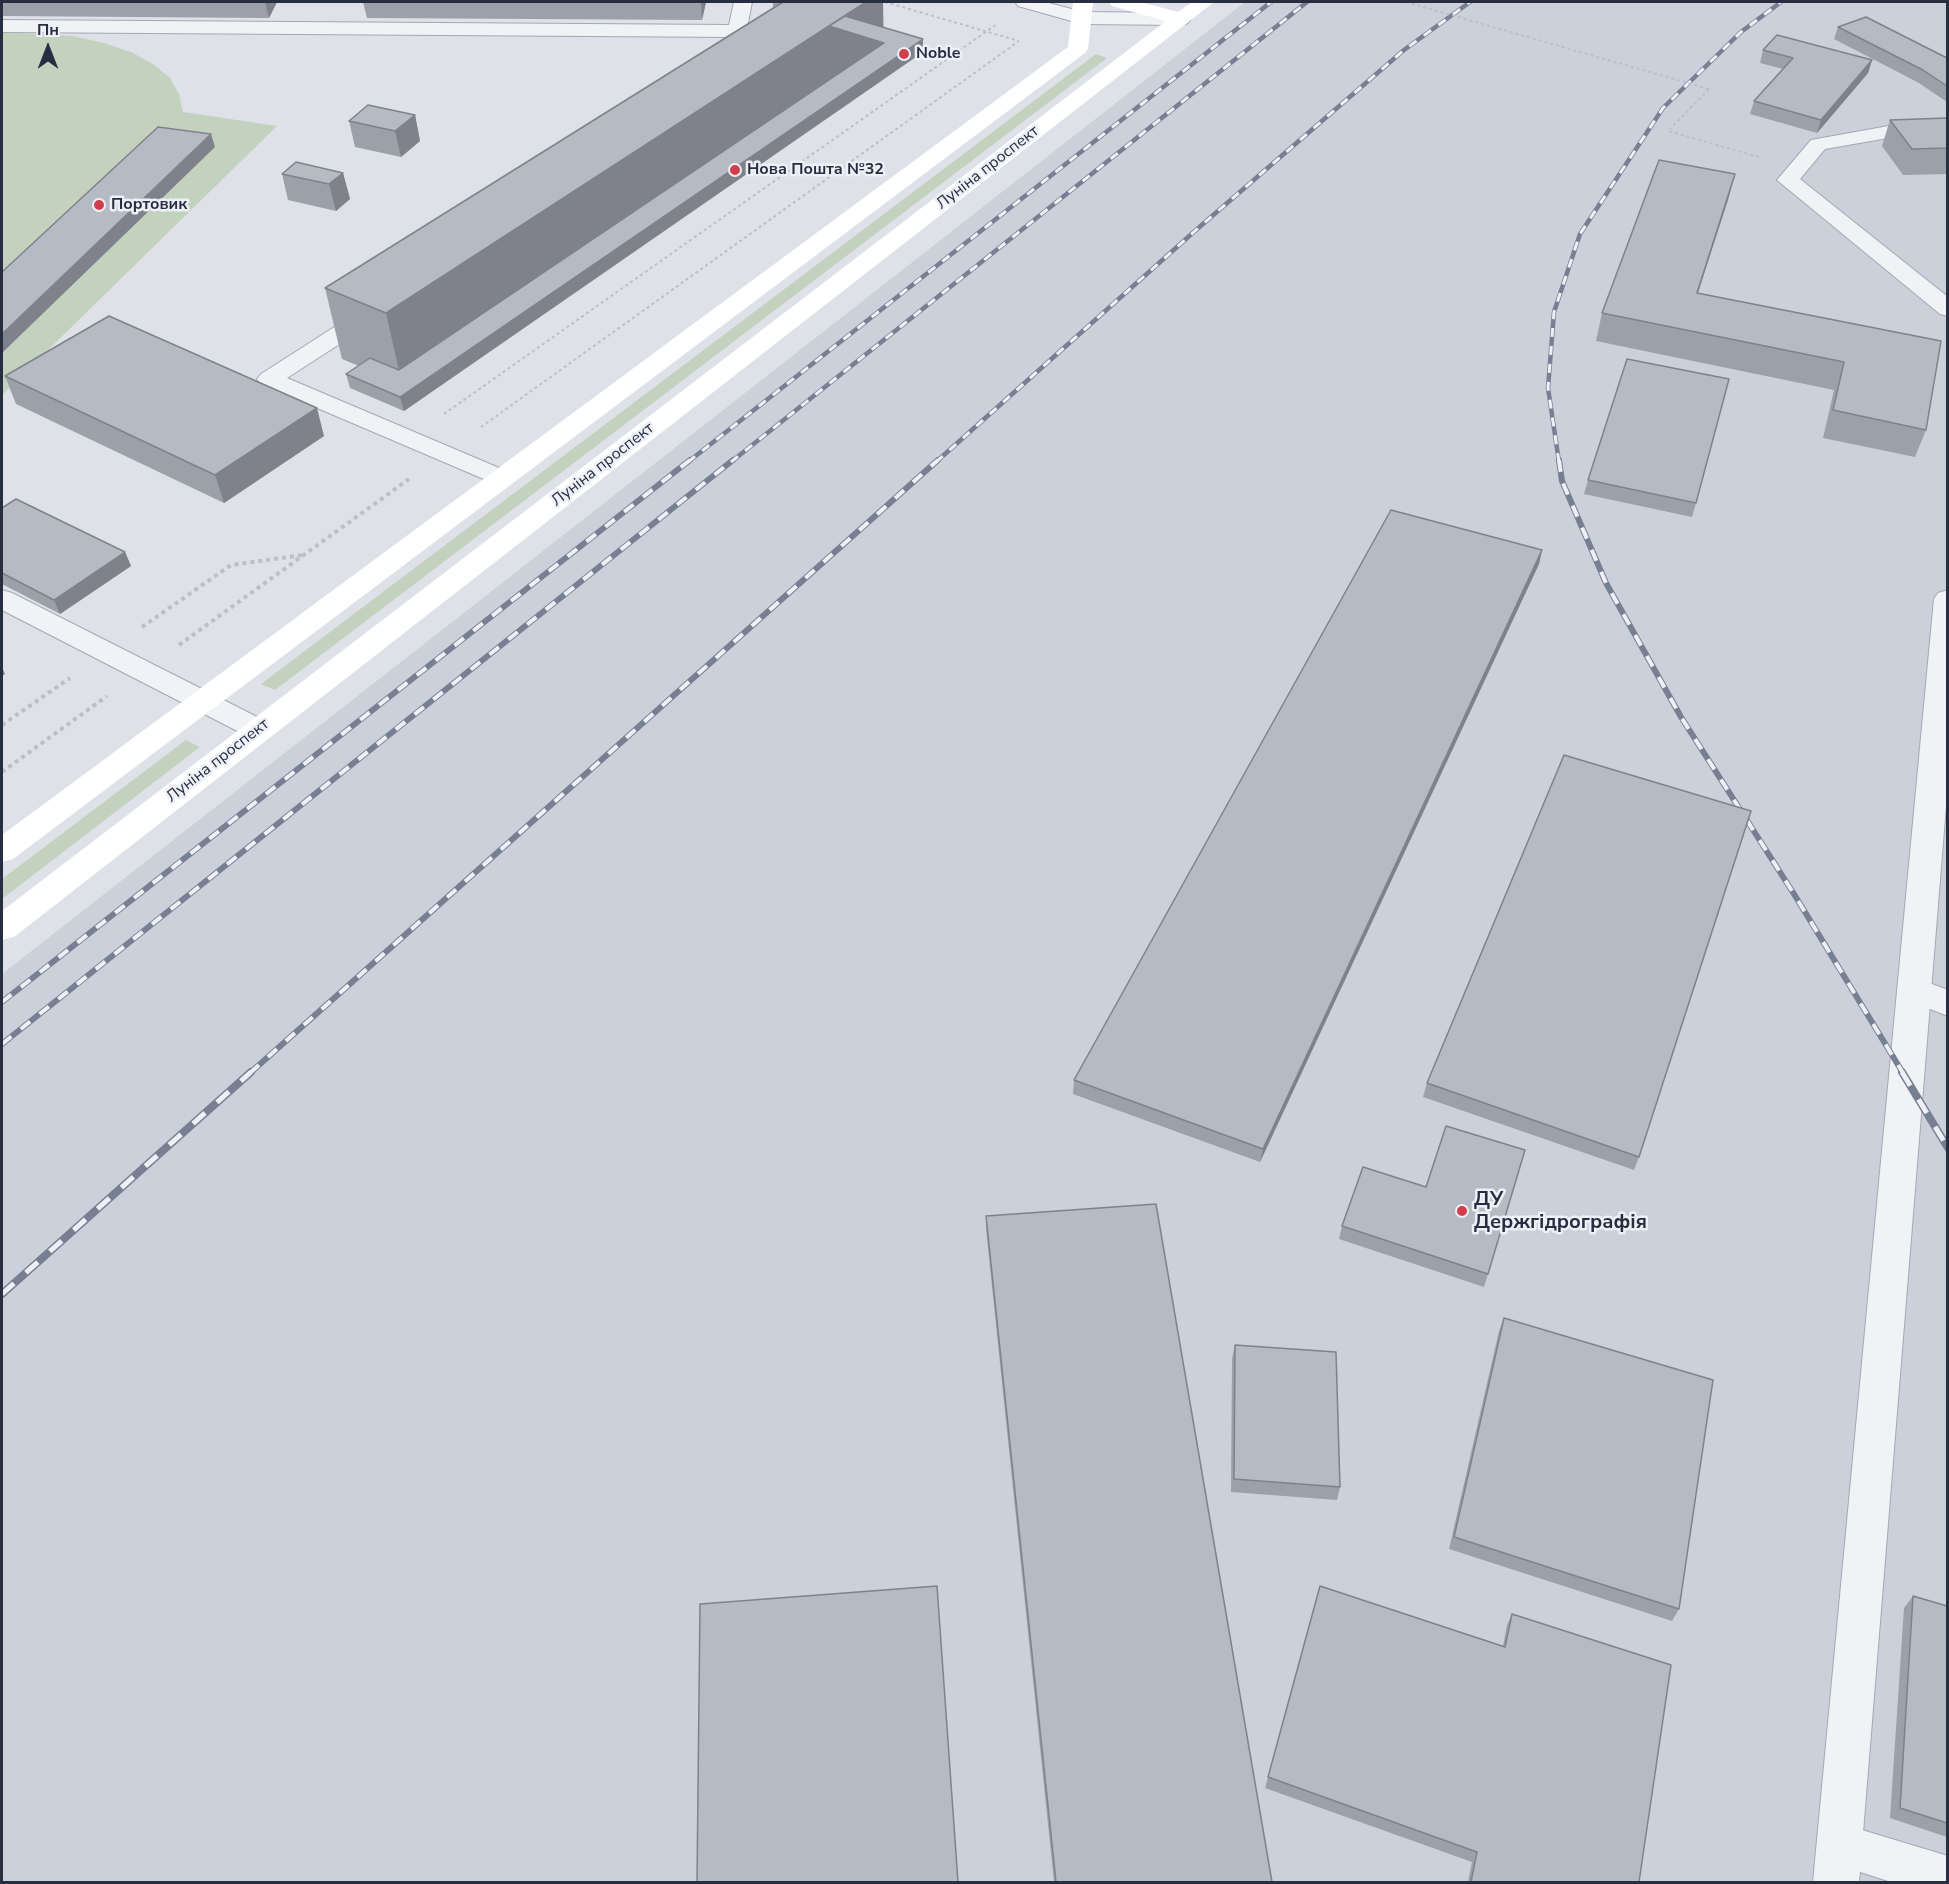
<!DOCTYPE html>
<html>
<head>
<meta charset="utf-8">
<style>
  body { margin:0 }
  #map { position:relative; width:1949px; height:1884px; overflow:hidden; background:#dee1e8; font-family:"Nunito Sans",sans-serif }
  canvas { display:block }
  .frame { position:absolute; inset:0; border:3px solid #272e40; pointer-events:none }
  .north { position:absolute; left:18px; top:18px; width:60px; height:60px; -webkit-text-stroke:4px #edf0f6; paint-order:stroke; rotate:0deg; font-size:16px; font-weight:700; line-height:24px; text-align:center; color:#272e40 }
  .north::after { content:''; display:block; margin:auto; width:21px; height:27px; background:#272e40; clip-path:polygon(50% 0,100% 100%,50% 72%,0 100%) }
</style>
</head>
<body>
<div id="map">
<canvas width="1949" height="1884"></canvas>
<div class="frame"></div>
<div class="north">Пн</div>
</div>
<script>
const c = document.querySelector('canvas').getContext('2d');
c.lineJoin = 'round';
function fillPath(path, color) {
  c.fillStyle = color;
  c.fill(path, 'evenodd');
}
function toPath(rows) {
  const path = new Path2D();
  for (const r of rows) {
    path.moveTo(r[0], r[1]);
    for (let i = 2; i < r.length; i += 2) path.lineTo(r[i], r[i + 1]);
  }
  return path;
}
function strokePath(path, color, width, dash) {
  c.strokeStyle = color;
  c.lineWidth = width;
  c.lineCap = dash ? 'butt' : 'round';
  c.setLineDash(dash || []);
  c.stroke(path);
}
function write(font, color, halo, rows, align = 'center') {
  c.font = font + ' "Nunito Sans",sans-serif';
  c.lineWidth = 5;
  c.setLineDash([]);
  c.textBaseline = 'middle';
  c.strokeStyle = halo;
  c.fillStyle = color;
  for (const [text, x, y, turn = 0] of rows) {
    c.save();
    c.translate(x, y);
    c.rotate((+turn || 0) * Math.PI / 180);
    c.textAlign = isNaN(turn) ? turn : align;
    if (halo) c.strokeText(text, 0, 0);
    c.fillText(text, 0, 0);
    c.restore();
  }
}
fillPath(toPath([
  [1245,2,1947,2,1947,1882,2,1882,2,974]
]), '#ccd0da');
fillPath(toPath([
  [2,32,73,36,104,43,131,52,153,64,170,78,179,94,183,112,277,126,2,395],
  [1096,54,1107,58,275,690,261,684],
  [186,740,200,747,2,899,2,879]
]), '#c3d2bf');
const service = toPath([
  [734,2,752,2,747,28,786,39,789,43,786,47,779,49,736,37,2,32,2,20,729,25,734,2],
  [1922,120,1948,121,1948,133,1922,132,1825,149,1800,179,1948,297,1948,316,1940,314,1777,180,1811,140,1922,120],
  [372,306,380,308,384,313,380,318,287,378,511,473,515,478,511,483,502,486,493,483,261,384,257,379,261,374,364,308,372,306],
  [2,590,12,593,269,723,273,730,269,737,259,740,249,737,2,610,2,590],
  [1913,977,1948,990,1948,1016,1902,998,1897,989,1902,980,1913,977],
  [1839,1823,1948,1856,1948,1882,1891,1882,1824,1860,1817,1845,1824,1830,1839,1823]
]);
const minor = toPath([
  [1948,590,1948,781,1859,1882,1813,1882,1934,599,1938,593,1948,590]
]);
const tertiary = toPath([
  [1015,2,1045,2,1083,12,1181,13,1188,15,1191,19,1188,23,1181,25,1082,24,1018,6,1015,2]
]);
strokePath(service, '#a3a8b2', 2);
strokePath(minor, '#a3a8b2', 2);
strokePath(tertiary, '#a3a8b2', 2);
strokePath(toPath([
  [885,2,1019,41],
  [1709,89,1668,131,1759,157],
  [444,414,997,24],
  [481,427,1019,41]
]), '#bcbfc7', 2, [3, 3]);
strokePath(toPath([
  [142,627,231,565,303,555],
  [179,645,409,479],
  [2,725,70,678],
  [2,772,107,696]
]), '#bcbfc7', 4, [4, 4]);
fillPath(service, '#f1f2f6');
fillPath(minor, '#f1f2f6');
fillPath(tertiary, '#f1f2f6');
fillPath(toPath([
  [1073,2,1093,2,1088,49,1085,53,13,859,2,862,2,835,1068,47,1073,2],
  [1109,2,1140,2,1178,12,1192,2,1214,2,14,937,2,940,2,911,1166,21,1112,6,1109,2]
]), '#fff');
const railFar2 = toPath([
  [688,462,1271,2],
  [731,462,1307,2],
  [936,462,1196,230,1404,50,1470,2],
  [1559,462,1548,388,1554,312,1580,234,1663,108,1741,32,1781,2]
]);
const railFar1 = toPath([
  [1559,460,1562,481,1606,583,1681,717,1794,894,1903,1073],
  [2,1002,690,460],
  [2,1044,733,460],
  [250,1073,938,460]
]);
const rail = toPath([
  [1902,1072,1948,1148],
  [2,1294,251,1072]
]);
strokePath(railFar2, '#778092', 4.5);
strokePath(railFar1, '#778092', 6);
strokePath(rail, '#778092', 8);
strokePath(railFar2, '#edf0f6', 3, [9]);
strokePath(railFar1, '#edf0f6', 4, [12]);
strokePath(rail, '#edf0f6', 5, [16]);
strokePath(toPath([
  [1406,2,1709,89]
]), '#bcbfc7', 2, [3, 3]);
fillPath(toPath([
  [2,2,277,2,269,18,2,16],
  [363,2,706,2,702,20,367,18],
  [773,2,883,2,883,27,923,52,404,411,350,388,346,374,359,366,342,359,325,288,773,8],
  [1838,27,1947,58,1947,102,1919,83,1834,39],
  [1763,50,1872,60,1868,73,1817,133,1750,114,1754,101,1783,69,1760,63],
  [415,115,420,141,401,157,355,147,349,121],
  [1947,118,1947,174,1903,175,1882,146,1890,120],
  [343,173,350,199,336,211,288,200,282,174],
  [1735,174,1698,293,1941,341,1926,430,1915,457,1823,438,1834,390,1596,341,1602,313],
  [5,376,324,436,224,503,16,404],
  [1588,480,1696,503,1692,517,1584,494],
  [2,508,125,552,131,566,60,614,2,584],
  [1542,550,1539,564,1260,1162,1073,1094,1074,1080],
  [1427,1083,1639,1157,1634,1170,1423,1097],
  [986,1216,1272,1882,1054,1882,986,1229],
  [1342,1226,1488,1274,1484,1287,1339,1239],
  [1504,1318,1679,1609,1672,1621,1449,1549,1499,1331],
  [1235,1345,1340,1487,1337,1500,1231,1492,1232,1358],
  [1320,1586,1503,1646,1507,1625,1512,1614,1639,1882,1468,1882,1472,1862,1265,1788],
  [1913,1596,1947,1606,1947,1837,1890,1818,1904,1608]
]), '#9ca0a9');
fillPath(toPath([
  [265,2,277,2,269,18],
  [701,2,706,2,702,20],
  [828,2,883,2,884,56,402,384,386,313],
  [923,39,923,52,404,411,400,397],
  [1872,60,1868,73,1817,133,1821,120],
  [415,115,420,141,401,157,395,131],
  [211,134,215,147,2,353,2,334],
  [343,173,350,199,336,211,329,184],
  [1735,174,1728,200,1689,320,1697,293],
  [317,408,324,436,224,503,215,475],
  [1542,550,1539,564,1260,1162,1263,1149],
  [125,552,131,566,60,614,54,600],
  [2,667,5,674,2,676]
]), '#7f828a');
const building = toPath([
  [783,2,866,2,386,313,325,288,783,2],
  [845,16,923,39,400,397,346,374,370,358,399,370,884,43,829,26,845,16],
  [1866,17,1947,58,1947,86,1923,70,1838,27,1866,17],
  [1777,35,1872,60,1821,120,1754,101,1793,58,1763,50,1777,35],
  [368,105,415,115,395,131,349,121,368,105],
  [1947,118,1947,148,1912,149,1890,120,1947,118],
  [158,127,211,134,2,334,2,272,158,127],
  [1659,160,1735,174,1697,293,1941,341,1926,430,1833,410,1844,362,1602,313,1659,160],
  [296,162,343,173,329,184,282,174,296,162],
  [109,316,317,408,215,475,5,376,109,316],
  [1627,359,1729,379,1696,503,1588,480,1627,359],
  [16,499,125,552,54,600,2,573,2,508,16,499],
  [1391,510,1542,550,1263,1149,1074,1080,1391,510],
  [1564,755,1751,811,1639,1157,1427,1083,1564,755],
  [1446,1126,1525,1150,1488,1274,1342,1226,1363,1167,1426,1187,1446,1126],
  [1156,1204,1272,1882,1056,1882,986,1216,1156,1204],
  [1504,1318,1713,1380,1679,1609,1454,1537,1504,1318],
  [1235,1345,1336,1352,1340,1487,1234,1479,1235,1345],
  [937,1586,958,1882,697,1882,700,1604,937,1586],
  [1320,1586,1505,1647,1512,1614,1671,1665,1639,1882,1471,1882,1477,1852,1268,1777,1320,1586],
  [1913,1596,1947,1606,1947,1823,1900,1808,1913,1596]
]);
fillPath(building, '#b5bac5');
strokePath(building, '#7f828a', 1.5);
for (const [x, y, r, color] of [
  [904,54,6,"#d23e4c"],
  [735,170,6,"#d23e4c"],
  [99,205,6,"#d23e4c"],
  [1462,1211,6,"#d23e4c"]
]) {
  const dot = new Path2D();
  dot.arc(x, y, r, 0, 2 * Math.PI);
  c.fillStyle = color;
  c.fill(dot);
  strokePath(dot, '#edf0f6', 2);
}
write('bold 16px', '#272e40', '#edf0f6', [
  ["Noble",916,54],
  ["Нова Пошта №32",747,170],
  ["Портовик",111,205]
], 'left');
write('16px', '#272e40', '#edf0f6', [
  ["Луніна проспект",988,168,-38],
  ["Луніна проспект",603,465,-38],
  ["Луніна проспект",218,761,-38]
]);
write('bold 20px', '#272e40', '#edf0f6', [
  ["ДУ",1474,1200],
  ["Держгідрографія",1474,1223]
], 'left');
</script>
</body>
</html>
